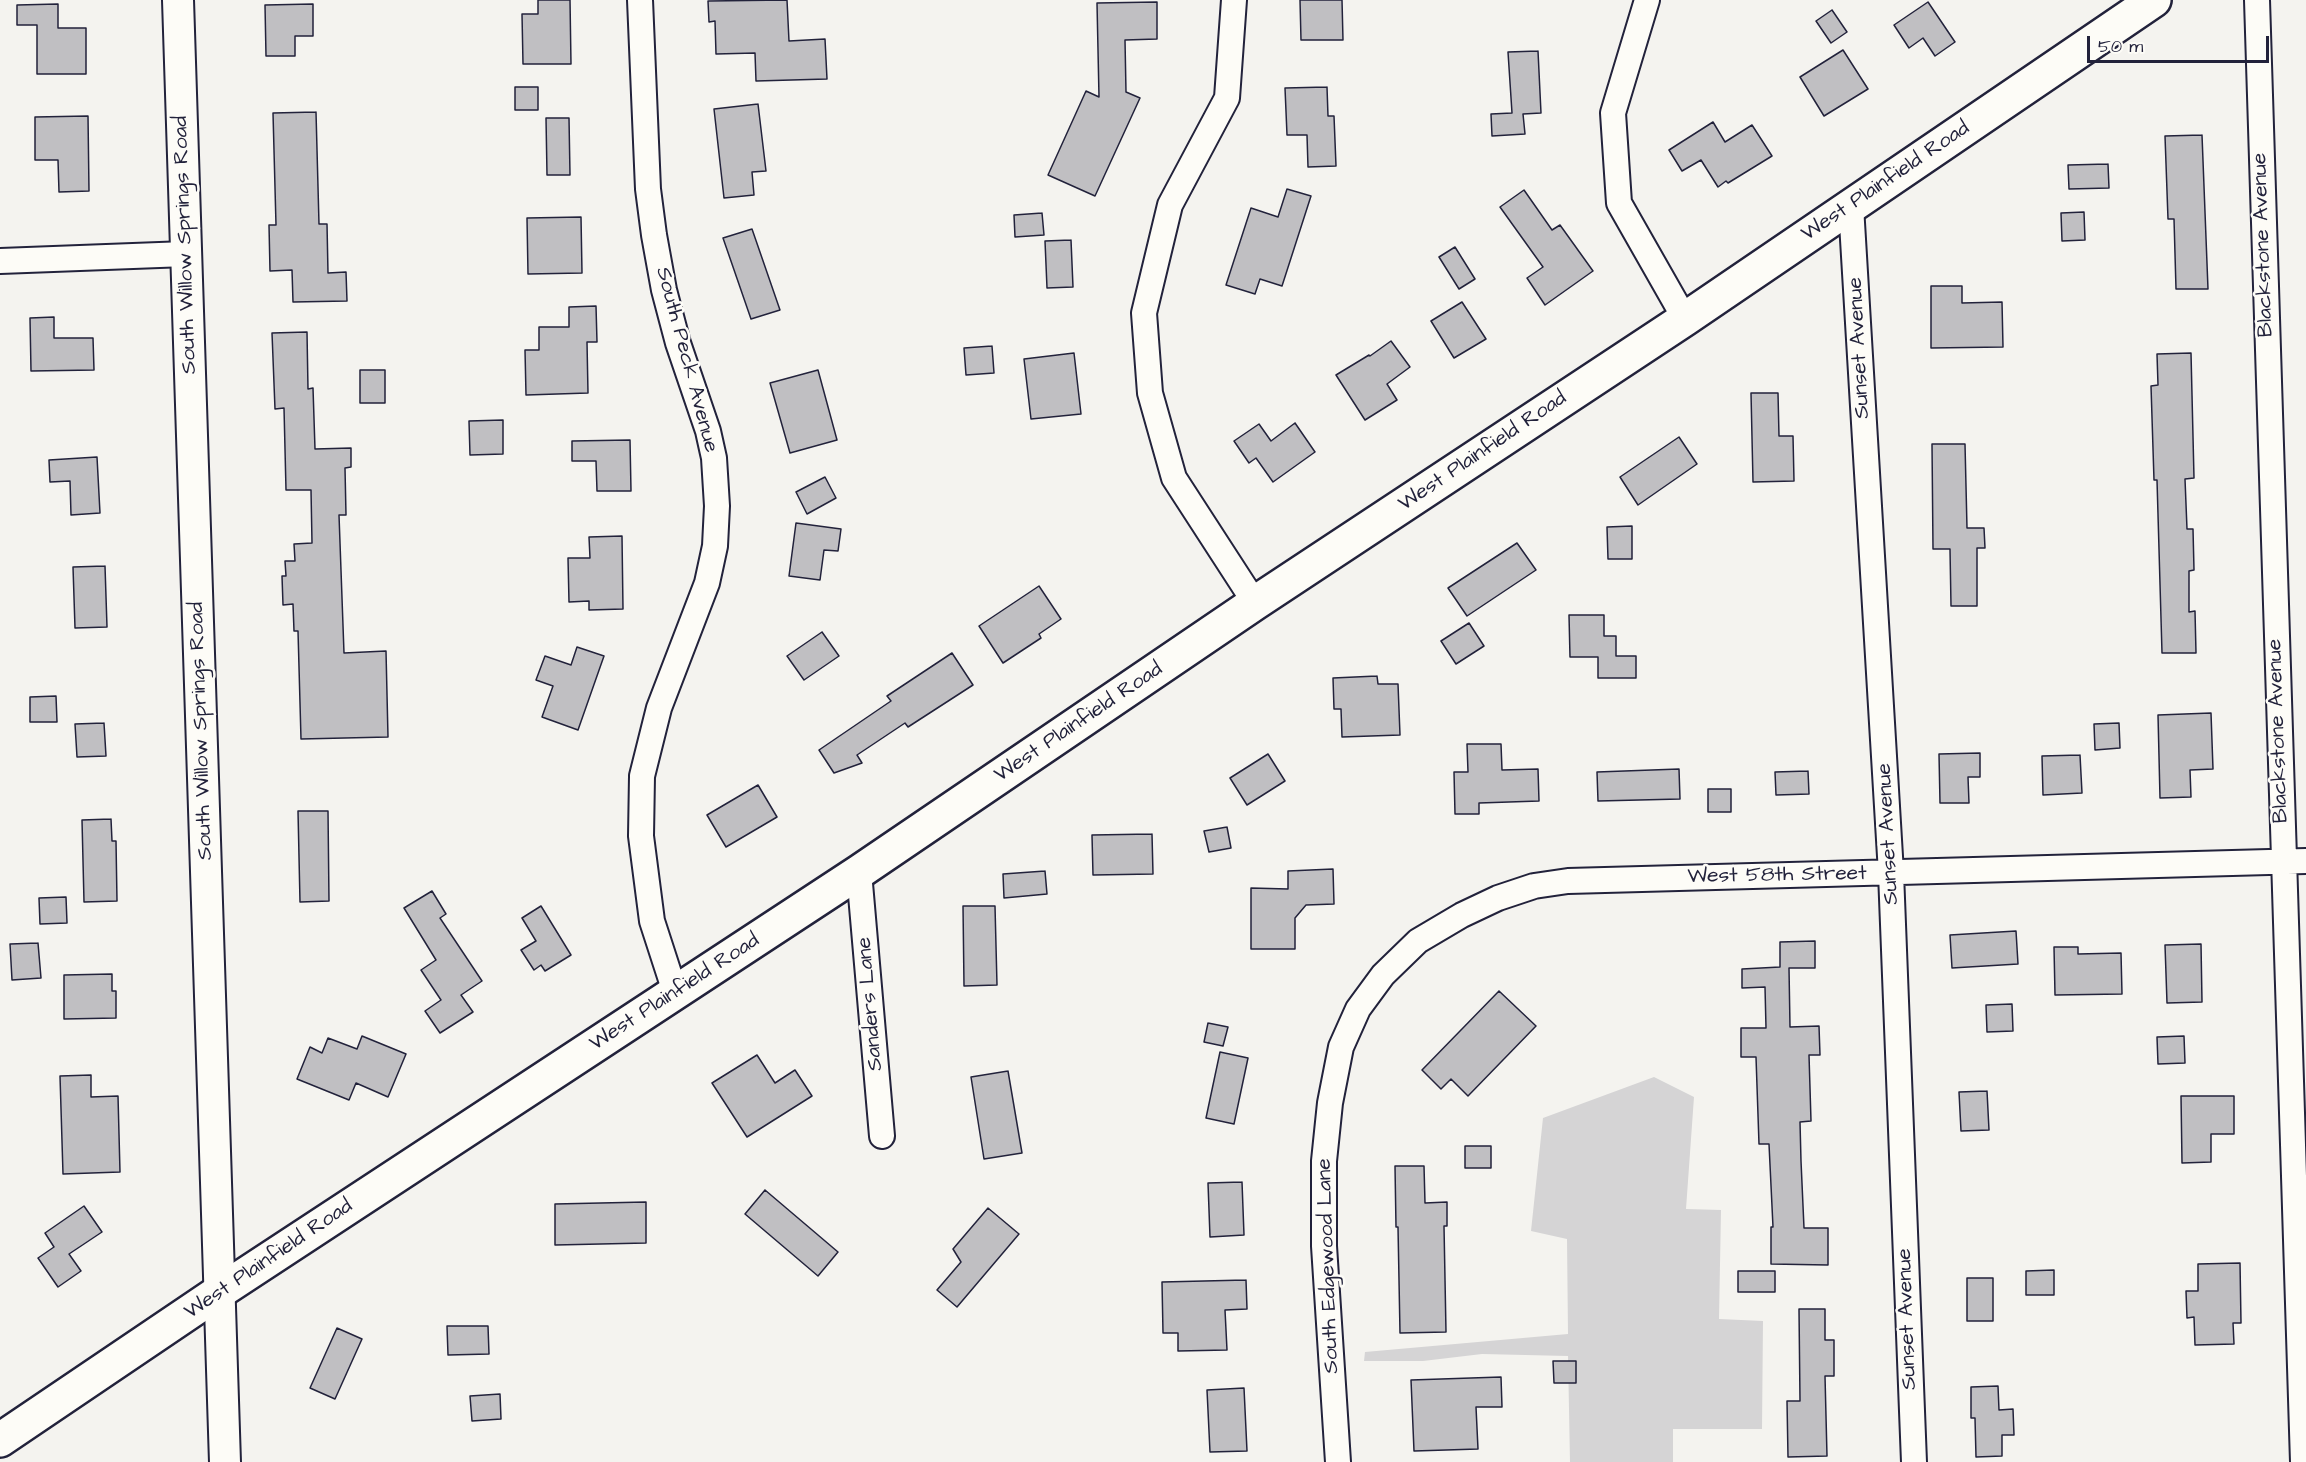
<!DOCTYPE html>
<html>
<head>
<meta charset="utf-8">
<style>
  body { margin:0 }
  #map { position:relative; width:2306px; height:1462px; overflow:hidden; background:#f4f3ef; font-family:"Architects Daughter",sans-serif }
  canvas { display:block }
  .scale { position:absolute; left:2087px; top:36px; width:182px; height:27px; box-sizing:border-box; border:3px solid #22223b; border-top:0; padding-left:8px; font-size:18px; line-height:21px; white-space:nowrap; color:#22223b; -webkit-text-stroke:4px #fdfcf7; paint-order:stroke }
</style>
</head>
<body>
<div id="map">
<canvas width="2306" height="1462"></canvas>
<div class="scale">50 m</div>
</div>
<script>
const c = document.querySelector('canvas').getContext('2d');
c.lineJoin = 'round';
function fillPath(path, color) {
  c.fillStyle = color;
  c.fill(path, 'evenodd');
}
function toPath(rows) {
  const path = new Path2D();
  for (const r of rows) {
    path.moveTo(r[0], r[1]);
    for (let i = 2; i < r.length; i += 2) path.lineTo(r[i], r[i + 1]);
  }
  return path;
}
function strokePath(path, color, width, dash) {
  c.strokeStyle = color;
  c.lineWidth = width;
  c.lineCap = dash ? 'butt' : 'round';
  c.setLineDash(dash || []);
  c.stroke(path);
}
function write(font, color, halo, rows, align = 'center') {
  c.font = font + ' "Architects Daughter",sans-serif';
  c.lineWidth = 5;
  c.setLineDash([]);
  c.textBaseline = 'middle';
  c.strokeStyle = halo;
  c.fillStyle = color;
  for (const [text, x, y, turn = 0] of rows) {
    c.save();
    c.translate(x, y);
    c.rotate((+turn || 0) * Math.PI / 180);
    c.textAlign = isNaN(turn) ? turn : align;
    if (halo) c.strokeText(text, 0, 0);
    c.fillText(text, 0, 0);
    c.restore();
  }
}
fillPath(toPath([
  [1654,1077,1694,1097,1686,1209,1721,1210,1719,1319,1763,1321,1762,1429,1673,1429,1673,1462,1570,1462,1568,1356,1482,1354,1423,1361,1364,1361,1365,1352,1568,1334,1567,1239,1531,1231,1543,1118]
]), '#d5d4d5');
const building = toPath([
  [538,0,570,0,571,64,523,64,522,14,538,14,538,0],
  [787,0,789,41,825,39,827,79,756,81,755,53,716,54,715,21,709,22,708,1,787,0],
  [1300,0,1342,0,1343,40,1301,40,1300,0],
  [1157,2,1157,39,1125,40,1126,92,1140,98,1095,196,1048,175,1086,91,1099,97,1097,3,1157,2],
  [1928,2,1955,42,1935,56,1923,38,1909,48,1894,25,1928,2],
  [58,4,58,28,86,28,86,74,37,74,37,25,17,25,17,5,58,4],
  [313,4,313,36,295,36,295,56,266,56,265,5,313,4],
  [1832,10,1847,32,1831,43,1816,21,1832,10],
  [1843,50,1868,89,1824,116,1800,77,1843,50],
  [1538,51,1541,113,1523,114,1525,134,1492,136,1491,114,1512,113,1508,52,1538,51],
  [515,87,538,87,538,110,515,110,515,87],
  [1327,87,1328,116,1334,116,1336,166,1308,167,1307,135,1287,135,1285,88,1327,87],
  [758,104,766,171,752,172,754,195,724,198,714,109,758,104],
  [316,112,319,224,327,224,328,273,346,272,347,301,293,302,292,270,270,271,269,225,276,225,273,113,316,112],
  [88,116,89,191,59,192,58,160,35,160,35,117,88,116],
  [546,118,569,118,570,175,547,175,546,118],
  [1713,122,1725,142,1752,125,1772,156,1728,183,1726,181,1718,187,1701,160,1682,171,1669,150,1713,122],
  [2202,135,2208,289,2176,289,2174,219,2168,219,2165,136,2202,135],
  [2108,164,2109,188,2069,189,2068,165,2108,164],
  [1287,189,1311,196,1282,286,1260,279,1255,294,1226,285,1251,208,1278,217,1287,189],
  [1524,190,1552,230,1560,225,1593,271,1545,305,1527,278,1543,267,1500,207,1524,190],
  [2084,212,2085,240,2062,241,2061,213,2084,212],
  [1042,213,1044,235,1015,237,1014,215,1042,213],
  [581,217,582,273,528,274,527,218,581,217],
  [752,229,780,310,751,319,723,238,752,229],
  [1071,240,1073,287,1047,288,1045,241,1071,240],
  [1455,247,1475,279,1459,289,1439,257,1455,247],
  [1931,286,1962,286,1962,303,2002,302,2003,347,1931,348,1931,286],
  [1462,302,1486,339,1454,358,1431,321,1462,302],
  [596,306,597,342,587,342,588,393,526,395,525,350,539,350,539,327,569,327,569,307,596,306],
  [54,317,54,338,93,338,94,370,31,371,30,318,54,317],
  [307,332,308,389,313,388,315,449,351,448,351,467,345,468,346,515,339,515,344,653,386,651,388,737,301,739,298,631,294,631,293,604,283,605,282,576,286,576,285,561,295,561,294,544,312,543,311,490,286,490,284,408,275,409,272,333,307,332],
  [1391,341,1410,367,1387,384,1397,400,1365,420,1336,375,1369,355,1370,356,1391,341],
  [992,346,994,373,966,375,964,348,992,346],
  [1074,353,1081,414,1031,419,1024,359,1074,353],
  [2191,353,2194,478,2185,479,2187,529,2193,529,2194,570,2189,571,2189,612,2195,611,2196,653,2162,653,2157,480,2154,480,2151,386,2158,385,2157,354,2191,353],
  [360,370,385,370,385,403,360,403,360,370],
  [818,370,837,440,790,453,770,383,818,370],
  [1751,393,1778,393,1779,436,1793,436,1794,481,1753,482,1751,393],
  [503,420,503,454,470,455,469,421,503,420],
  [1295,423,1315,452,1273,482,1256,458,1249,463,1234,441,1259,424,1271,441,1295,423],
  [1679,437,1697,464,1638,505,1620,477,1679,437],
  [630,440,631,491,597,491,596,461,572,461,572,441,630,440],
  [1932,444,1965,444,1967,528,1984,528,1985,548,1977,548,1977,606,1951,606,1950,549,1933,549,1932,444],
  [97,457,100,513,71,515,70,481,50,482,49,460,97,457],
  [825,477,836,498,807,514,796,492,825,477],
  [796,523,841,529,838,551,824,550,820,580,789,576,796,523],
  [1632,526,1632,559,1608,559,1607,527,1632,526],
  [622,536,623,609,589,610,589,601,569,602,568,558,590,558,589,537,622,536],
  [1517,543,1536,570,1467,616,1448,588,1517,543],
  [105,566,107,627,75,628,73,567,105,566],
  [1039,586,1061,619,1039,634,1041,638,1003,663,979,626,1039,586],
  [1569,615,1604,615,1604,636,1616,636,1616,656,1636,656,1636,678,1598,678,1598,657,1570,657,1569,615],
  [1469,623,1484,646,1456,664,1441,641,1469,623],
  [822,632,839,656,804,680,787,656,822,632],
  [577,647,604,656,578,730,542,717,553,686,536,680,545,656,571,665,577,647],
  [952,653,973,685,908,727,905,723,857,755,862,763,834,773,819,750,891,701,887,696,952,653],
  [1377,676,1378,684,1398,684,1400,735,1342,737,1341,709,1334,709,1333,678,1377,676],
  [56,696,57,722,30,722,30,697,56,696],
  [2211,713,2213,769,2190,770,2191,797,2160,798,2158,715,2211,713],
  [104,723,106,756,77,757,75,724,104,723],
  [2119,723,2120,748,2095,750,2094,724,2119,723],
  [1467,744,1501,744,1502,770,1538,769,1539,801,1479,803,1479,814,1455,814,1454,772,1468,772,1467,744],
  [1980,753,1980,777,1968,777,1969,803,1940,803,1939,754,1980,753],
  [1268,754,1285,781,1247,805,1230,778,1268,754],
  [2080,755,2082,793,2043,795,2042,756,2080,755],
  [1679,769,1680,799,1598,801,1597,772,1679,769],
  [1808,771,1809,794,1776,795,1775,772,1808,771],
  [758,785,777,817,726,847,707,815,758,785],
  [1708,789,1731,789,1731,812,1708,812,1708,789],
  [298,811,328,811,329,901,300,902,298,811],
  [111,819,112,841,116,841,117,901,84,902,82,820,111,819],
  [1227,827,1231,848,1209,852,1204,831,1227,827],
  [1152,834,1153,874,1093,875,1092,835,1152,834],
  [1333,869,1334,904,1306,905,1295,918,1295,949,1251,949,1251,888,1288,889,1288,871,1333,869],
  [1045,871,1047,894,1004,898,1003,874,1045,871],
  [432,891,446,914,440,918,482,981,461,995,473,1012,440,1033,425,1011,441,1000,421,970,436,960,404,908,432,891],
  [66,897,67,923,40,924,39,898,66,897],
  [541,906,571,955,545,971,541,965,534,970,521,950,536,941,522,918,541,906],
  [963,906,995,906,997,985,964,986,963,906],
  [2016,931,2018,964,1952,968,1950,935,2016,931],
  [1815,941,1815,968,1789,968,1790,1027,1819,1026,1820,1055,1809,1055,1811,1121,1800,1122,1801,1161,1804,1228,1828,1228,1828,1265,1771,1264,1771,1227,1773,1227,1769,1144,1759,1144,1756,1057,1741,1057,1741,1028,1766,1028,1765,987,1742,988,1742,969,1780,967,1780,942,1815,941],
  [38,943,41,978,12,980,10,944,38,943],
  [2201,944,2202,1002,2167,1003,2165,945,2201,944],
  [2054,947,2078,947,2078,954,2121,953,2122,994,2055,995,2054,947],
  [112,974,112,991,116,991,116,1018,64,1019,64,975,112,974],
  [1499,991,1536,1026,1468,1096,1451,1079,1441,1089,1422,1070,1499,991],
  [2012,1004,2013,1031,1987,1032,1986,1005,2012,1004],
  [1208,1023,1228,1027,1223,1046,1204,1042,1208,1023],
  [362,1036,406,1054,388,1097,356,1083,349,1100,297,1079,310,1047,322,1053,328,1038,357,1049,362,1036],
  [2184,1036,2185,1063,2158,1064,2157,1037,2184,1036],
  [1220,1052,1248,1058,1234,1124,1206,1118,1220,1052],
  [757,1055,775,1083,795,1070,812,1096,747,1137,712,1083,757,1055],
  [1008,1071,1022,1153,984,1159,971,1077,1008,1071],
  [91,1075,91,1097,118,1096,120,1172,63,1174,60,1076,91,1075],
  [1987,1091,1989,1130,1961,1131,1959,1092,1987,1091],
  [2181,1096,2234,1096,2234,1134,2211,1134,2211,1162,2182,1163,2181,1096],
  [1465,1146,1491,1146,1491,1168,1465,1168,1465,1146],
  [1395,1166,1424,1166,1425,1203,1447,1202,1447,1226,1444,1226,1446,1332,1400,1333,1398,1227,1396,1227,1395,1166],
  [1242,1182,1244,1235,1210,1237,1208,1183,1242,1182],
  [765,1190,838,1252,818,1276,745,1214,765,1190],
  [646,1202,646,1243,555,1245,555,1204,646,1202],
  [84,1206,102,1232,69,1254,81,1271,58,1287,38,1258,54,1247,45,1233,84,1206],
  [988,1208,1019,1234,957,1307,937,1290,961,1262,953,1249,988,1208],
  [2240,1263,2241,1323,2233,1323,2234,1344,2195,1345,2194,1317,2187,1318,2186,1291,2198,1291,2198,1264,2240,1263],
  [2054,1270,2054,1295,2026,1295,2026,1271,2054,1270],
  [1738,1271,1775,1271,1775,1292,1738,1292,1738,1271],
  [1967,1278,1993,1278,1993,1321,1967,1321,1967,1278],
  [1246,1280,1247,1309,1225,1310,1227,1350,1178,1351,1178,1333,1163,1333,1162,1282,1246,1280],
  [1799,1309,1825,1309,1825,1340,1834,1340,1834,1376,1825,1376,1827,1456,1788,1457,1787,1401,1800,1401,1799,1309],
  [447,1326,488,1326,489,1354,448,1355,447,1326],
  [337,1328,362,1339,335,1399,310,1388,337,1328],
  [1553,1361,1576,1361,1576,1383,1554,1383,1553,1361],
  [1501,1377,1502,1407,1476,1407,1478,1449,1414,1451,1411,1380,1501,1377],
  [1998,1386,1999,1410,2013,1409,2014,1435,2002,1435,2002,1456,1976,1457,1975,1418,1971,1418,1971,1387,1998,1386],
  [1244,1388,1247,1451,1210,1452,1207,1390,1244,1388],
  [500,1394,501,1419,472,1421,470,1396,500,1394]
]);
fillPath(building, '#c0bfc2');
strokePath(building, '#22223b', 1.5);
const minor = toPath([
  [640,0,648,189,654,235,664,290,678,343,708,431,714,458,717,506,715,546,707,583,659,708,642,776,641,836,652,921,675,992],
  [1234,0,1227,98,1170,205,1144,313,1150,393,1174,478,1255,603],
  [1647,0,1613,113,1619,203,1685,319],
  [2257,0,2303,1462],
  [1851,206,1891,873,1914,1462],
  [0,261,186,254],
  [859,872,882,1136],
  [1338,1462,1324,1246,1324,1161,1330,1103,1341,1047,1358,1009,1383,975,1418,941,1462,915,1498,898,1534,886,1568,881,2306,861]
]);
const tertiary = toPath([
  [178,0,225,1462]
]);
const secondary = toPath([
  [0,1440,219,1292,859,872,1255,603,1685,319,2154,0]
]);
strokePath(minor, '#22223b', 28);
strokePath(tertiary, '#22223b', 34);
strokePath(secondary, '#22223b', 38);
strokePath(minor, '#fdfcf7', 24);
strokePath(tertiary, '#fdfcf7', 30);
strokePath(secondary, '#fdfcf7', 33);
write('21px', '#22223b', '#fdfcf7', [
  ["West Plainfield Road",1886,182,-34],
  ["South Willow Springs Road",186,245,-92],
  ["Blackstone Avenue",2264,245,-92],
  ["Sunset Avenue",1860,348,-93],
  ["South Peck Avenue",686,360,75],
  ["West Plainfield Road",1483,452,-34],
  ["West Plainfield Road",1079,723,-34],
  ["South Willow Springs Road",202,731,-92],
  ["Blackstone Avenue",2279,731,-92],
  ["Sunset Avenue",1889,834,-93],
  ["West 58th Street",1777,876,-1],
  ["West Plainfield Road",675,993,-33],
  ["Sanders Lane",871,1004,-95],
  ["West Plainfield Road",269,1260,-34],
  ["South Edgewood Lane",1329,1266,-92],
  ["Sunset Avenue",1908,1319,-92]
]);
</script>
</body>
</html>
